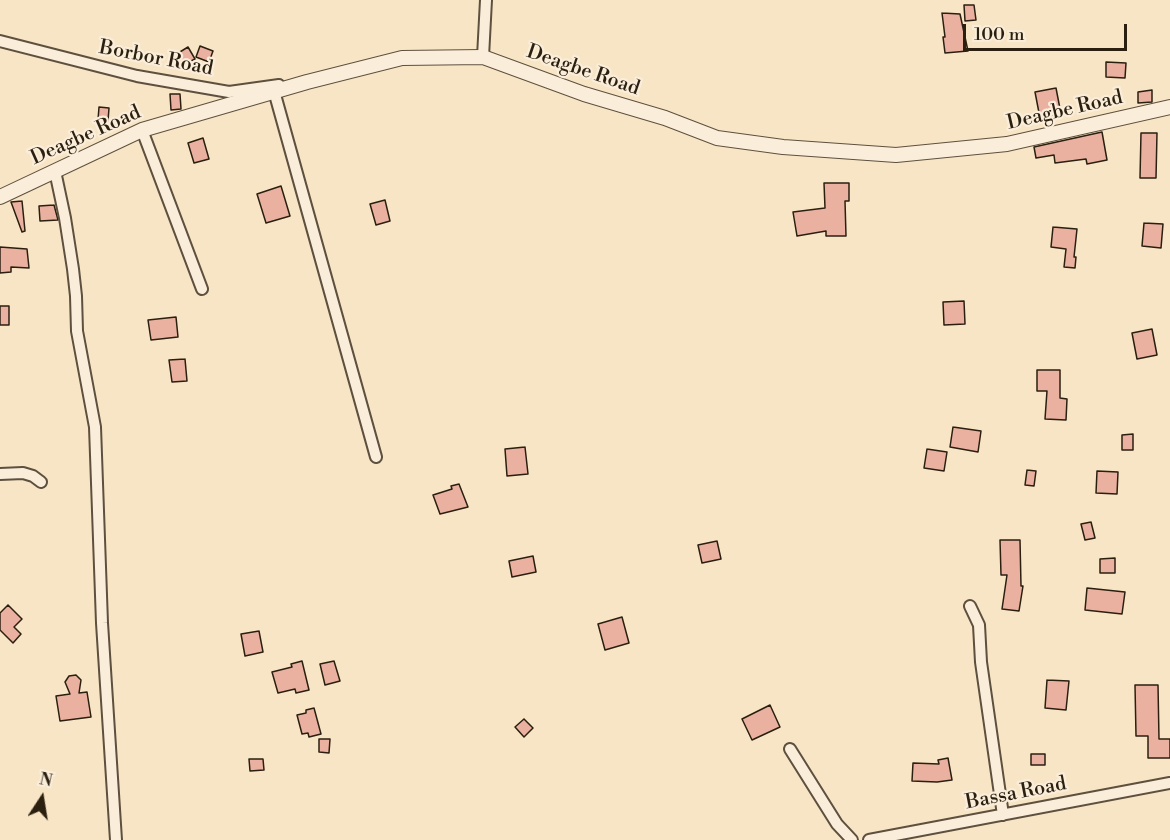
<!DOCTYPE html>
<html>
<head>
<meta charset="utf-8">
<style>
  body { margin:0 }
  #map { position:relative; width:1170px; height:840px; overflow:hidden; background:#f7e5c6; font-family:"Libre Bodoni",serif }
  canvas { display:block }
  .north { position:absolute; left:12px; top:768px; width:60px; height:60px; -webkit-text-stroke:4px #faeeda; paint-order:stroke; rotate:12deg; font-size:16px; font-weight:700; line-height:24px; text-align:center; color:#2b1f10 }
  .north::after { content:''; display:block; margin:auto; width:21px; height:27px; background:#2b1f10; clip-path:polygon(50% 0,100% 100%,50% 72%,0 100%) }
  .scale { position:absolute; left:963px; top:24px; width:164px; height:27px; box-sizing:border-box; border:3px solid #2b1f10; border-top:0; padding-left:8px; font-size:18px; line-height:21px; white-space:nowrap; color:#2b1f10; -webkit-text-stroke:4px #faeeda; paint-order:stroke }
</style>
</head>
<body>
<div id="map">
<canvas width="1170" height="840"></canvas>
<div class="north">N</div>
<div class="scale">100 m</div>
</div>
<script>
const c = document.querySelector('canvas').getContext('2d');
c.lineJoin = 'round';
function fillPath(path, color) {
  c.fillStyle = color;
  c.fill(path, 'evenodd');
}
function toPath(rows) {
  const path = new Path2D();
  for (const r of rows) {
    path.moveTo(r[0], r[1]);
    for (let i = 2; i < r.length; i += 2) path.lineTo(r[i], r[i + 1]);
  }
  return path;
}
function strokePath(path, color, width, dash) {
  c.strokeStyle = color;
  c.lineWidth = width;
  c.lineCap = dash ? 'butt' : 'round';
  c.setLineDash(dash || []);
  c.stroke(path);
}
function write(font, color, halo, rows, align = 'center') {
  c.font = font + ' "Libre Bodoni",serif';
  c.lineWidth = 4.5;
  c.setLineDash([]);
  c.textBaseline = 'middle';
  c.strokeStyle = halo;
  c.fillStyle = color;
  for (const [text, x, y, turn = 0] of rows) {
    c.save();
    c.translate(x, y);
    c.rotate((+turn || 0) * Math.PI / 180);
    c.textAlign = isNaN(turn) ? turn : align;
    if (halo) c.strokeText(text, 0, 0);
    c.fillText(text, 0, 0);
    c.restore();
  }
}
const building = toPath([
  [964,5,974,5,976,20,965,21,964,5],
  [942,13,960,14,968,51,945,53,943,37,945,37,942,13],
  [200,46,213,51,209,62,196,57,200,46],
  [188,47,195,59,181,66,175,55,188,47],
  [1106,62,1126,63,1125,78,1106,77,1106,62],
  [1056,88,1061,114,1040,118,1035,92,1056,88],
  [1152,90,1152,102,1138,103,1138,92,1152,90],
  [170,94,180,94,181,109,171,110,170,94],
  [99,107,109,108,108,121,98,120,99,107],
  [1102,132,1107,160,1087,164,1086,159,1055,163,1054,155,1036,158,1034,147,1102,132],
  [1141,133,1157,133,1156,178,1140,178,1141,133],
  [203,138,209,159,194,163,188,143,203,138],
  [824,183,849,183,849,201,845,201,846,236,826,236,826,231,797,236,793,212,825,208,824,183],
  [281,186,290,216,266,223,257,194,281,186],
  [385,200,390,221,376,225,370,204,385,200],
  [22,201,25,231,22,232,11,202,22,201],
  [54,205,58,220,40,221,39,206,54,205],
  [1144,223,1163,224,1161,248,1142,246,1144,223],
  [1053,227,1077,229,1074,257,1076,257,1075,268,1064,267,1066,249,1051,247,1053,227],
  [0,247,27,249,29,268,11,267,11,272,0,273,0,247],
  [964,301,965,324,944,325,943,302,964,301],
  [0,306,9,306,9,325,0,325,0,306],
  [176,317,178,337,151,340,148,320,176,317],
  [1152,329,1157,355,1137,359,1132,333,1152,329],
  [185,359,187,381,172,382,169,360,185,359],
  [1037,370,1060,370,1060,398,1067,399,1066,420,1045,419,1047,391,1037,391,1037,370],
  [953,427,981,431,978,452,950,447,953,427],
  [1133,434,1133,450,1122,450,1122,435,1133,434],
  [525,447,528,474,507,476,505,449,525,447],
  [927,449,947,452,944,471,924,468,927,449],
  [1027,470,1036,471,1034,486,1025,485,1027,470],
  [1097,471,1118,472,1117,494,1096,493,1097,471],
  [459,484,468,507,440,514,433,495,452,489,451,486,459,484],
  [1091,522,1095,538,1085,540,1081,524,1091,522],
  [1000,540,1020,540,1021,586,1023,586,1019,611,1002,609,1007,575,1001,575,1000,540],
  [717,541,721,559,702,563,698,545,717,541],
  [533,556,536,572,512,577,509,561,533,556],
  [1115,558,1115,573,1100,573,1100,559,1115,558],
  [1087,588,1125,592,1122,614,1085,610,1087,588],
  [8,605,22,619,14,627,21,634,13,643,0,630,0,613,8,605],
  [622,617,629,643,605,650,598,624,622,617],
  [259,631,263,652,245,656,241,634,259,631],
  [302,661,309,690,296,693,295,689,278,693,272,672,292,667,291,664,302,661],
  [334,661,340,681,325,685,320,664,334,661],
  [76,675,81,680,79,693,87,692,91,717,60,721,56,696,70,694,65,682,69,676,76,675],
  [1047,680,1069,681,1066,710,1045,708,1047,680],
  [1135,685,1158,685,1159,739,1170,739,1170,758,1148,758,1148,736,1136,736,1135,685],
  [770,705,780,727,752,740,742,719,770,705],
  [314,708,321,734,309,737,308,733,302,734,297,715,306,713,306,710,314,708],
  [524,719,533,728,524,737,515,727,524,719],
  [319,739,330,739,329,753,319,752,319,739],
  [1031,754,1045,754,1045,765,1031,765,1031,754],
  [948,758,952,780,937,782,912,781,913,763,939,764,938,760,948,758],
  [249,759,263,759,264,770,250,771,249,759]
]);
fillPath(building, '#eab1a0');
strokePath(building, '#2b1f10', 1.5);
const minor = toPath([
  [0,41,137,76,229,92,279,85],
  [483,57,486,0],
  [274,91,376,457],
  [142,130,202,289],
  [55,171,65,218,73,269,76,296,77,331,95,427,102,623,116,840],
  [0,474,23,473,33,476,41,482],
  [970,606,979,625,981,662,1003,815],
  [790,749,837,824,852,840],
  [869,840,1170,783]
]);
const tertiary = toPath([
  [0,197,142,130,307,82,402,58,483,57,584,94,665,118,717,138,783,147,896,155,1007,144,1170,107]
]);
strokePath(minor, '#5e503e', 14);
strokePath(tertiary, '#5e503e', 16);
strokePath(minor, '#faeeda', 10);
strokePath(tertiary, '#faeeda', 14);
write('20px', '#2b1f10', '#faeeda', [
  ["Borbor Road",156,59,11],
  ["Deagbe Road",583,71,19],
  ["Deagbe Road",1065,111,-13],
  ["Deagbe Road",86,136,-24],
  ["Bassa Road",1016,794,-11]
]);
</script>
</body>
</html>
